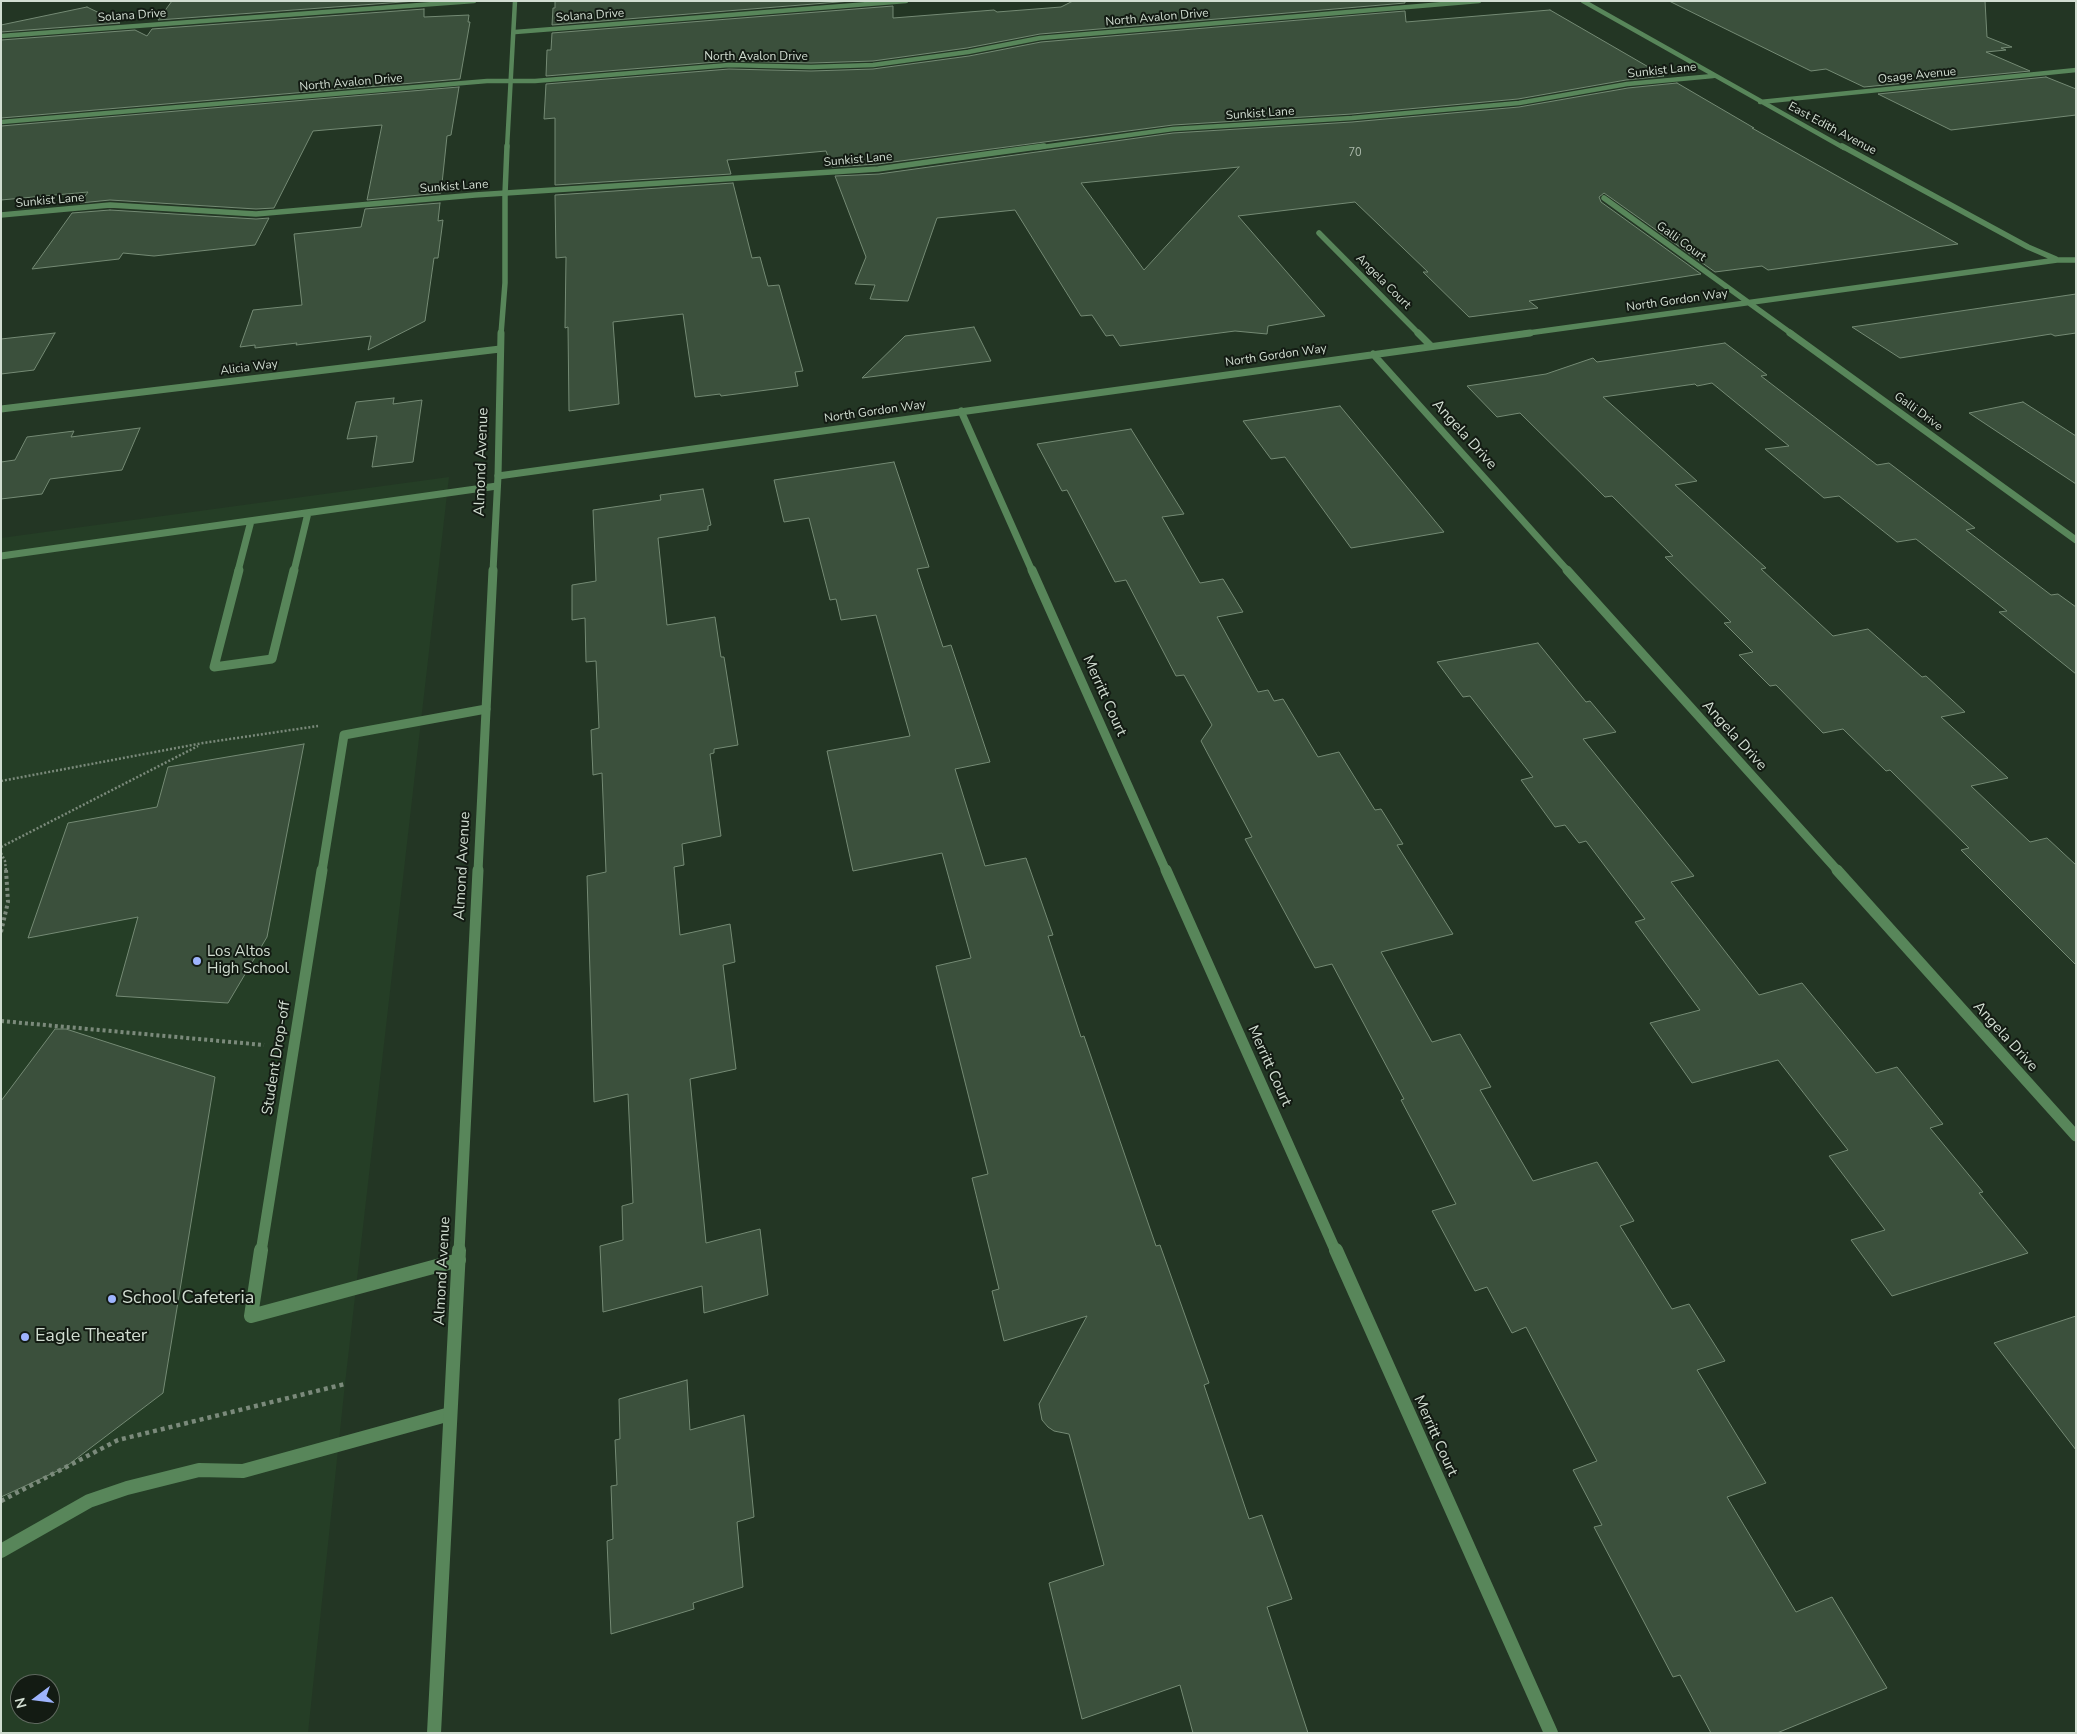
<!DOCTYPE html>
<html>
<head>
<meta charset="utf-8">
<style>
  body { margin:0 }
  #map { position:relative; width:2077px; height:1734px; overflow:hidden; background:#233624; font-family:"Nunito Sans",sans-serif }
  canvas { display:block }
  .frame { position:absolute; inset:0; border:2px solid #d1ddd1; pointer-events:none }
  .north { position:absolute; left:10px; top:1674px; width:50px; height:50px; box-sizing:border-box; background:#131b13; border:1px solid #5f695f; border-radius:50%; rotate:255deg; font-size:14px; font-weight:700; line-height:20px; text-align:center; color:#d1ddd1 }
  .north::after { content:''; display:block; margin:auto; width:18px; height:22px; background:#9eb4fd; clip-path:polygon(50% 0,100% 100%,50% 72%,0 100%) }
</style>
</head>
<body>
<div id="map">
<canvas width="2077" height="1734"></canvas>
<div class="frame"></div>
<div class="north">N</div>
</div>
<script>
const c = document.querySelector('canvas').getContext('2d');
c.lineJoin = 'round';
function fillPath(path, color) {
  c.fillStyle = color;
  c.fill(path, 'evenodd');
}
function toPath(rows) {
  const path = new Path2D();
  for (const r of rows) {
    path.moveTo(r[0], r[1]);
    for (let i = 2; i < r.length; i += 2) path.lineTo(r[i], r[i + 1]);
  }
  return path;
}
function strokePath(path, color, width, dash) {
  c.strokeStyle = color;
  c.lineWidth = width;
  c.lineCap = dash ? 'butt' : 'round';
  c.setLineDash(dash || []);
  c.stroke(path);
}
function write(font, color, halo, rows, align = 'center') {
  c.font = font + ' "Nunito Sans",sans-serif';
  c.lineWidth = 4;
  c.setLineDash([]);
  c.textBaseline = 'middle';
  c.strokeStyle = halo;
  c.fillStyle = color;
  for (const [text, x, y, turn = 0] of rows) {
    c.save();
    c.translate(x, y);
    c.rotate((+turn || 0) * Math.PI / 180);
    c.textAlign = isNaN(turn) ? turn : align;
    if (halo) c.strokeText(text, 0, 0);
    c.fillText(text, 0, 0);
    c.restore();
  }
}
fillPath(toPath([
  [449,477,345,1384,308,1733,1,1733,1,538],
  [20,1684,50,1684,50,1714,20,1714]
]), '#253e26');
const building = toPath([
  [172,1,416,1,158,20,172,1],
  [555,1,851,1,552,25,553,8,555,8,555,1],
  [1073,1,1405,1,1405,3,1040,34,967,48,873,61,811,63,729,61,546,76,547,50,551,50,552,33,893,6,893,18,994,10,997,12,1061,7,1073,1],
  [1669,1,1985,1,1987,37,2012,47,2001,48,2006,50,1986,52,2030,71,1864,87,1826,69,1811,71,1669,1],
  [87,7,120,23,1,32,1,25,87,7],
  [424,9,424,17,469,15,468,22,470,22,460,79,1,118,1,40,135,30,147,36,152,29,424,9],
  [1550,10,1664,76,1626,80,1518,99,1352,114,1173,125,878,164,832,167,826,151,727,160,731,174,555,185,555,118,544,119,546,84,729,69,811,71,873,69,969,56,1041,42,1405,11,1406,22,1550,10],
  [2046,77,2076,89,2076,115,1951,130,1878,94,2046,77],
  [1677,83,1754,128,1752,128,1958,244,1768,270,1762,266,1715,272,1604,193,1599,197,1601,202,1701,274,1529,301,1538,308,1469,317,1423,272,1428,272,1355,202,1238,216,1325,316,1268,326,1267,334,1235,331,1120,346,1113,335,1106,336,1092,315,1081,316,1015,210,937,218,908,301,870,299,875,285,855,284,866,257,835,176,879,174,1173,133,1352,122,1519,107,1628,88,1677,83],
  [1239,167,1144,270,1081,183,1239,167],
  [459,87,451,135,447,136,441,193,367,200,382,125,313,131,274,208,256,209,110,200,80,203,88,192,1,200,1,126,459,87],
  [733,183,752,258,760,257,768,286,779,285,803,371,795,372,798,386,721,396,720,394,695,397,683,314,613,322,619,404,569,411,568,327,565,328,566,257,556,258,555,195,733,183],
  [440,203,438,221,443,220,438,258,434,258,425,321,368,350,371,336,296,345,297,343,255,348,255,345,240,347,253,310,302,305,294,234,361,227,365,209,440,203],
  [110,210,256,219,269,218,255,245,154,256,123,253,119,259,32,269,72,213,110,210],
  [2076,294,2076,333,2055,336,2051,334,1900,358,1852,327,2076,294],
  [974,327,991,361,862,378,905,336,974,327],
  [55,333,34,370,1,374,1,339,55,333],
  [1725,343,1767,375,1761,376,1877,465,1889,463,1975,528,1966,530,2051,595,2058,594,2076,607,2076,674,1999,612,2007,611,1916,539,1897,542,1839,496,1824,498,1765,449,1789,446,1712,383,1697,386,1695,384,1603,397,1697,481,1675,485,1766,568,1761,569,1833,636,1868,629,1922,677,1926,676,1965,712,1941,717,2008,778,1971,786,2030,842,2047,838,2076,865,2076,965,1961,850,1969,848,1890,770,1886,771,1843,729,1823,733,1776,685,1770,686,1739,655,1753,652,1724,623,1731,622,1665,557,1673,556,1612,496,1605,497,1520,413,1497,417,1467,386,1546,374,1593,358,1597,362,1725,343],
  [394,398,393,404,422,400,413,462,372,467,377,436,347,439,356,402,394,398],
  [2023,402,2076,436,2076,484,1969,413,2023,402],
  [1340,406,1444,532,1351,548,1285,457,1271,459,1243,421,1340,406],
  [140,428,122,470,50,479,42,494,1,499,1,462,15,460,27,437,74,431,71,437,140,428],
  [1131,429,1184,514,1162,517,1200,583,1223,579,1243,612,1217,617,1258,692,1268,690,1274,701,1283,699,1318,757,1339,752,1375,810,1381,809,1403,844,1397,845,1453,934,1381,952,1432,1042,1460,1034,1491,1087,1480,1090,1533,1181,1597,1162,1634,1221,1620,1226,1672,1309,1689,1304,1725,1361,1697,1370,1766,1483,1727,1497,1796,1612,1832,1597,1887,1688,1777,1733,1711,1733,1680,1675,1673,1677,1594,1527,1602,1525,1573,1470,1597,1461,1526,1327,1512,1333,1487,1287,1475,1291,1432,1211,1456,1204,1401,1100,1404,1099,1332,964,1315,968,1245,839,1252,837,1201,741,1212,725,1184,675,1176,676,1126,580,1115,582,1067,490,1062,491,1037,444,1131,429],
  [894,462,929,567,917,569,943,647,951,645,990,762,955,769,985,866,1026,858,1053,935,1048,936,1081,1037,1084,1036,1156,1246,1160,1245,1209,1383,1204,1385,1249,1519,1262,1515,1292,1599,1267,1607,1308,1733,1193,1733,1180,1685,1082,1719,1049,1583,1104,1565,1069,1434,1054,1431,1048,1427,1042,1420,1039,1404,1087,1316,1004,1341,992,1291,999,1289,972,1178,988,1174,936,966,971,958,942,853,853,871,827,751,910,736,876,615,841,620,836,599,830,600,809,518,784,522,774,480,894,462],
  [703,489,711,525,708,526,708,530,658,538,667,625,715,617,721,657,724,657,738,745,714,749,714,753,710,754,721,836,682,844,684,865,674,867,680,935,730,924,735,962,723,965,736,1069,690,1079,706,1243,760,1229,768,1295,704,1313,702,1286,603,1312,600,1246,623,1240,622,1206,633,1203,628,1094,594,1102,587,876,606,872,602,773,593,775,591,730,599,728,596,661,586,662,585,618,572,620,572,585,596,581,593,510,661,500,660,495,703,489],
  [1538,643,1586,702,1590,701,1616,732,1583,739,1694,876,1671,882,1759,995,1802,983,1876,1073,1897,1067,1943,1124,1930,1128,1983,1192,1979,1193,2028,1253,1892,1296,1851,1240,1885,1230,1829,1156,1848,1150,1778,1060,1692,1083,1650,1023,1700,1010,1635,922,1645,919,1586,841,1579,843,1565,825,1555,827,1521,780,1533,777,1470,696,1463,697,1437,662,1538,643],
  [304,744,267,937,228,1003,116,996,138,917,28,938,68,823,157,807,168,767,304,744],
  [55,1029,66,1029,215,1077,163,1393,64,1468,1,1497,1,1101,55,1029],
  [2076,1316,2076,1450,1994,1343,2076,1316],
  [687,1380,690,1430,744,1415,754,1517,737,1522,743,1587,693,1603,694,1609,611,1634,607,1541,613,1539,611,1486,617,1485,615,1440,620,1439,619,1399,687,1380]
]);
fillPath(building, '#3b503c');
strokePath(building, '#748a74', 1);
strokePath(toPath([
  [1,781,203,743,318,726],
  [1,847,198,746],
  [1,853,5,861,6,871]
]), '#7b8a7b', 2.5, [2, 2]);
strokePath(toPath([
  [1,932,8,902,6,870],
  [1,1021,264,1045]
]), '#7b8a7b', 4, [3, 3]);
strokePath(toPath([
  [1,1501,118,1440,345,1384]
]), '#7b8a7b', 4.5, [4, 4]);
strokePath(toPath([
  [1,556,497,486],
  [238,571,251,521],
  [294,571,308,513]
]), '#58865a', 7);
strokePath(toPath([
  [239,570,214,667,272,659,294,570]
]), '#58865a', 9);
strokePath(toPath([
  [1,1551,89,1501,127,1488,199,1470,243,1471,450,1414]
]), '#58865a', 14);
strokePath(toPath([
  [1583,1,1844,148],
  [515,32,906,1],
  [1,36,474,1],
  [1760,102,2076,70],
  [1,122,487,81,535,81,729,65,811,67,873,65,968,52,1040,38,1479,1],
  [1035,148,1173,129,1352,118,1519,103,1627,84,1713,76]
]), '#58865a', 4.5);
strokePath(toPath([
  [1842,146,2028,247,2056,259],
  [1604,198,1792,334],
  [1,215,110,205,256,214,475,195,878,169,1044,146],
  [1319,233,1419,334],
  [1521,334,2057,260,2076,260]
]), '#58865a', 5.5);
strokePath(toPath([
  [1418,333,1431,346],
  [1790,333,2076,540],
  [1373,354,1568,571],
  [1,409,500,349],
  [961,411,1032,571],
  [498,476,1530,333]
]), '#58865a', 7);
strokePath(toPath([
  [1032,570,1166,871],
  [1567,570,1838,871],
  [322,871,344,735,486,709]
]), '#58865a', 9);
strokePath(toPath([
  [1166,870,1336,1252],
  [1837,870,2076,1136],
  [261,1252,322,870]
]), '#58865a', 11);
strokePath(toPath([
  [261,1250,251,1316,459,1260],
  [1336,1250,1551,1733]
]), '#58865a', 14);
strokePath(toPath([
  [507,148,515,1]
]), '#58865a', 4.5);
strokePath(toPath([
  [501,334,505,283,505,194,507,146]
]), '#58865a', 5.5);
strokePath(toPath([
  [493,571,498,476,501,333]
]), '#58865a', 7);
strokePath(toPath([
  [478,871,493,570]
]), '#58865a', 9);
strokePath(toPath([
  [459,1252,478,870]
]), '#58865a', 11);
strokePath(toPath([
  [434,1733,459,1250]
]), '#58865a', 14);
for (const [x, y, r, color] of [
  [197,961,5,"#9eb4fd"],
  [112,1299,5,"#9eb4fd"],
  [25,1337,5,"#9eb4fd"]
]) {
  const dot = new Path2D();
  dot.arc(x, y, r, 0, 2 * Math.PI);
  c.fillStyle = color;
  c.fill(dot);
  strokePath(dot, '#131b13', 2);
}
write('11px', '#acbaac', null, [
  ["70",1355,153]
]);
write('12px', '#d1ddd1', '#131b13', [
  ["Solana Drive",132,16,-4],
  ["Solana Drive",590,16,-4],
  ["North Avalon Drive",1157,18,-5],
  ["North Avalon Drive",756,57],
  ["Sunkist Lane",1662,71,-6],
  ["Osage Avenue",1917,76,-6],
  ["North Avalon Drive",351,83,-5],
  ["Sunkist Lane",1260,114,-4],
  ["East Edith Avenue",1832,129,28],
  ["Sunkist Lane",858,160,-5],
  ["Sunkist Lane",454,187,-4],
  ["Sunkist Lane",50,201,-5],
  ["Galli Court",1681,242,36],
  ["Angela Court",1383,282,45],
  ["North Gordon Way",1677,301,-8],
  ["North Gordon Way",1276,356,-8],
  ["Alicia Way",249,368,-7],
  ["North Gordon Way",875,412,-8],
  ["Galli Drive",1918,412,36]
]);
write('15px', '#d1ddd1', '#131b13', [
  ["Angela Drive",1464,435,48],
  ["Almond Avenue",482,462,-88],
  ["Merritt Court",1104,696,66],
  ["Angela Drive",1734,736,48],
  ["Almond Avenue",463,866,-87],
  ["Angela Drive",2005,1037,48],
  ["Student Drop-off",277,1058,-81],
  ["Merritt Court",1269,1066,66],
  ["Almond Avenue",443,1271,-87],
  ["Merritt Court",1435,1436,66]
]);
write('15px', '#d1ddd1', '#131b13', [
  ["Los Altos",207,952],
  ["High School",207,969]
], 'left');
write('18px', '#d1ddd1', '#131b13', [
  ["School Cafeteria",122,1299],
  ["Eagle Theater",35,1337]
], 'left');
</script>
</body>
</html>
